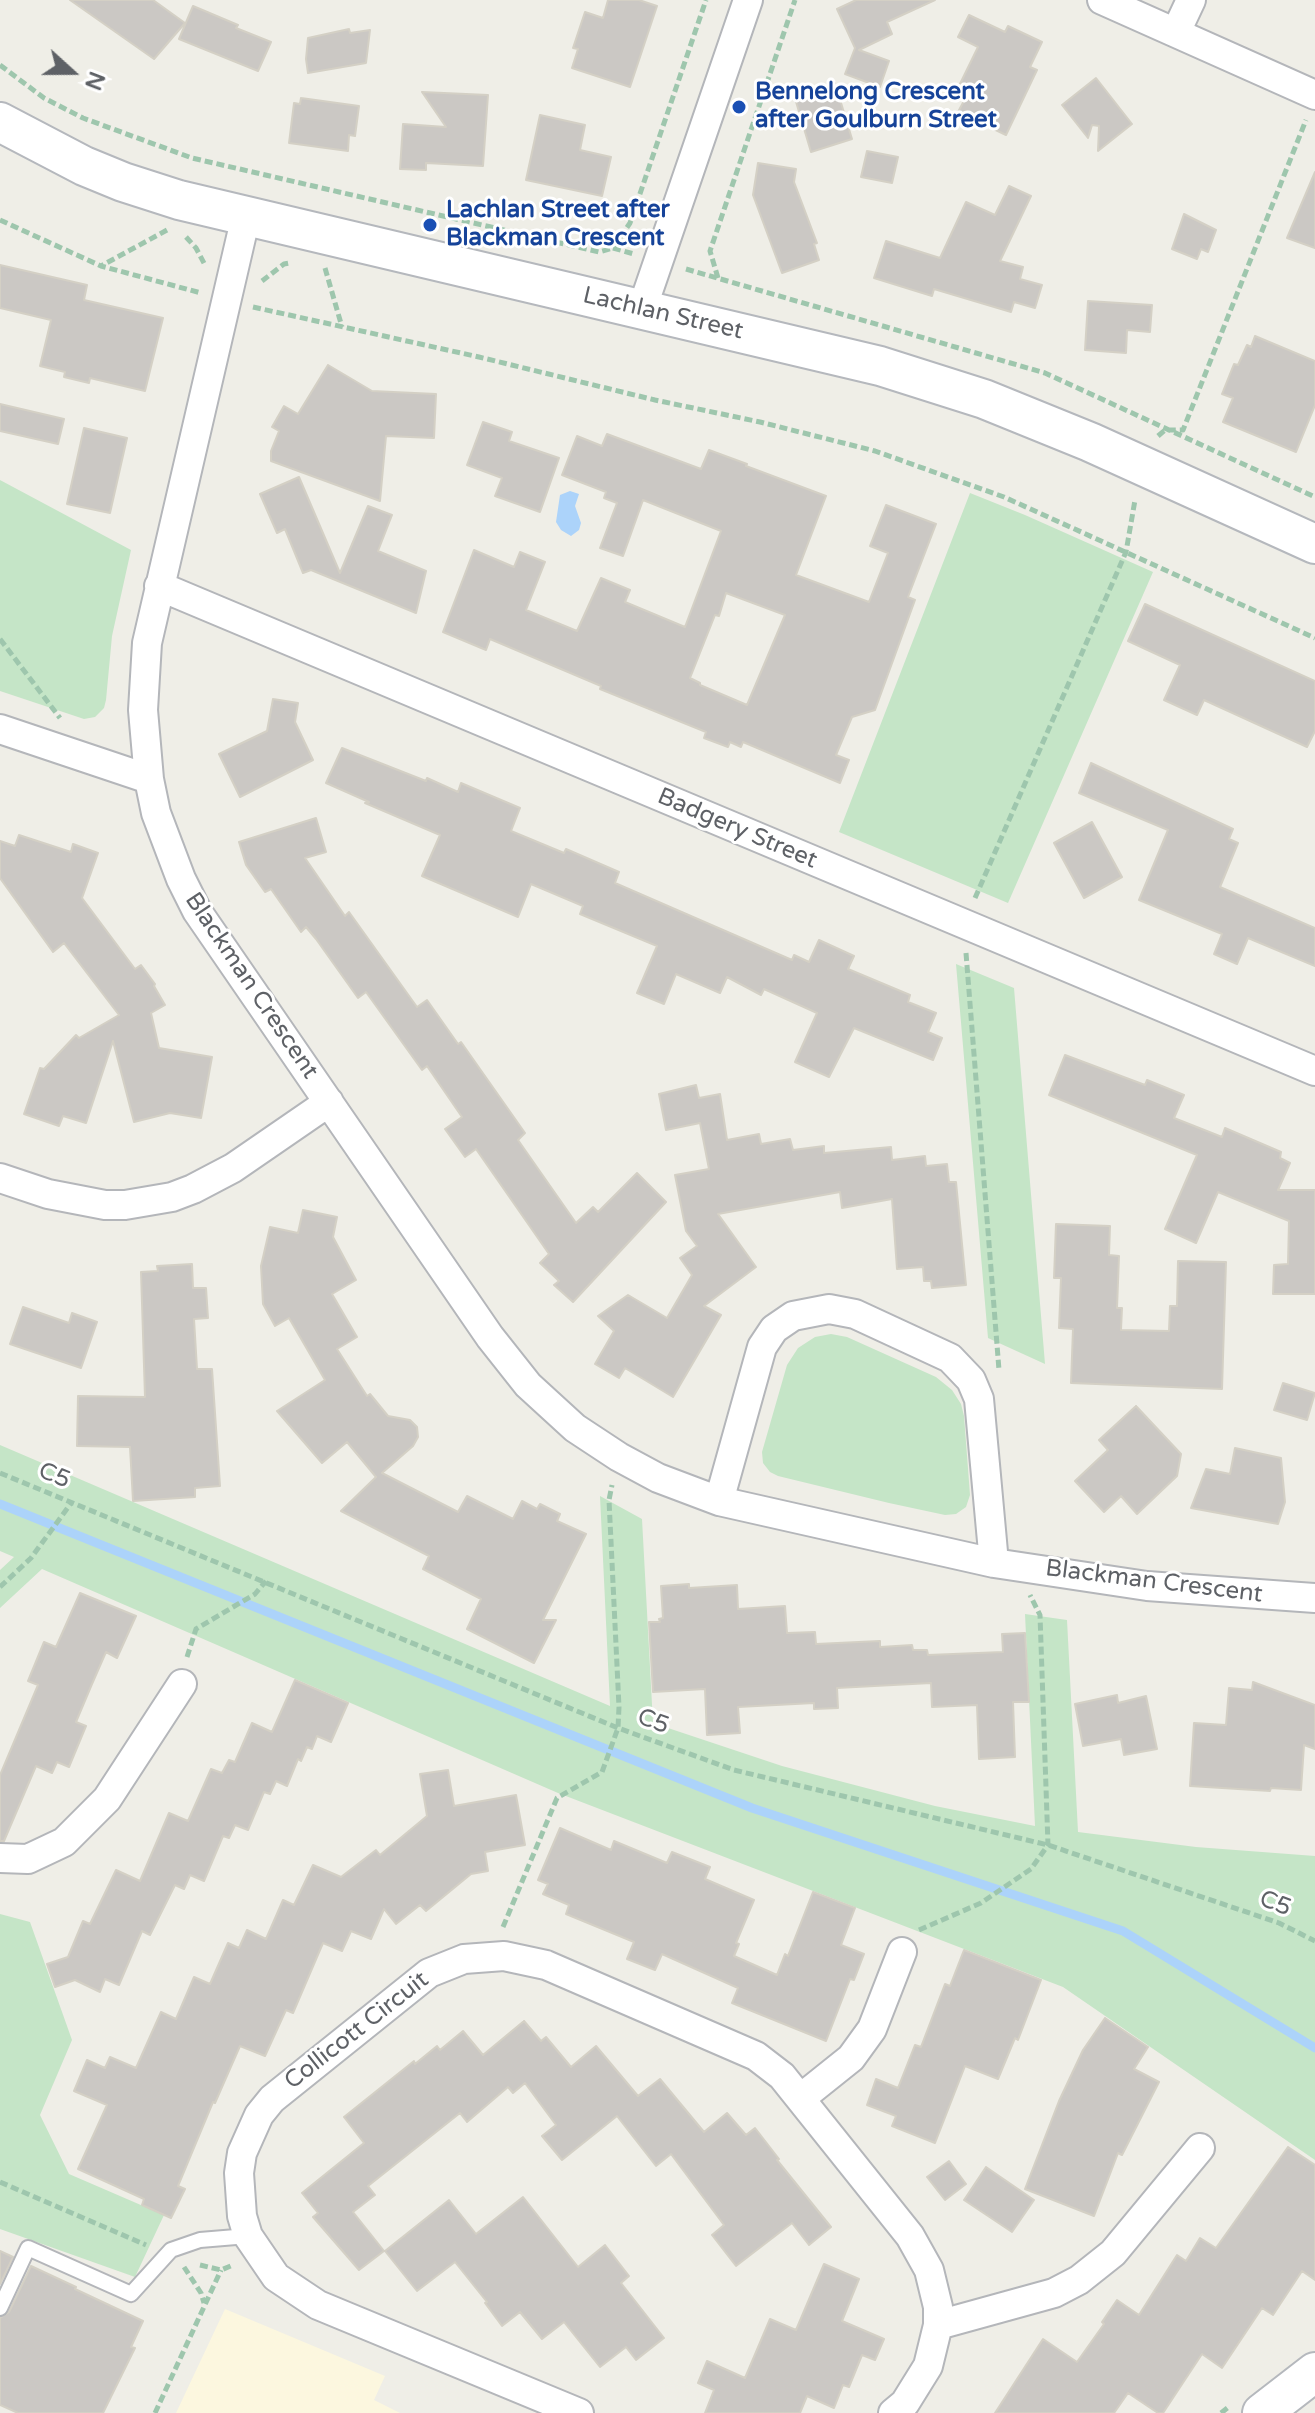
<!DOCTYPE html>
<html>
<head>
<meta charset="utf-8">
<style>
  body { margin:0 }
  #map { position:relative; width:1315px; height:2413px; overflow:hidden; background:#efeee7; font-family:"Varela Round",sans-serif }
  canvas { display:block }
  .north { position:absolute; left:32px; top:32px; width:80px; height:80px; -webkit-text-stroke:6px #fff; paint-order:stroke; rotate:111deg; font-size:22px; font-weight:700; line-height:32px; text-align:center; color:#5e6166 }
  .north::after { content:''; display:block; margin:auto; width:28px; height:36px; background:#5e6166; clip-path:polygon(50% 0,100% 100%,50% 72%,0 100%) }
</style>
</head>
<body>
<div id="map">
<canvas width="1315" height="2413"></canvas>
<div class="north">N</div>
</div>
<script>
const c = document.querySelector('canvas').getContext('2d');
c.lineJoin = 'round';
function fillPath(path, color) {
  c.fillStyle = color;
  c.fill(path, 'evenodd');
}
function toPath(rows) {
  const path = new Path2D();
  for (const r of rows) {
    path.moveTo(r[0], r[1]);
    for (let i = 2; i < r.length; i += 2) path.lineTo(r[i], r[i + 1]);
  }
  return path;
}
function strokePath(path, color, width, dash) {
  c.strokeStyle = color;
  c.lineWidth = width;
  c.lineCap = dash ? 'butt' : 'round';
  c.setLineDash(dash || []);
  c.stroke(path);
}
function write(font, color, halo, rows, align = 'center') {
  c.font = font + ' "Varela Round",sans-serif';
  c.lineWidth = 6;
  c.setLineDash([]);
  c.textBaseline = 'middle';
  c.strokeStyle = halo;
  c.fillStyle = color;
  for (const [text, x, y, turn = 0] of rows) {
    c.save();
    c.translate(x, y);
    c.rotate((+turn || 0) * Math.PI / 180);
    c.textAlign = isNaN(turn) ? turn : align;
    if (halo) c.strokeText(text, 0, 0);
    c.fillText(text, 0, 0);
    c.restore();
  }
}
fillPath(toPath([
  [225,2309,385,2376,374,2400,400,2413,176,2413]
]), '#fcf7df');
fillPath(toPath([
  [0,480,131,550,112,636,106,700,104,708,95,717,84,719,0,691],
  [970,493,1025,515,1153,572,1008,903,839,832],
  [956,964,1014,988,1045,1364,988,1338],
  [831,1334,847,1337,936,1377,952,1390,961,1404,964,1416,970,1495,966,1507,956,1514,945,1515,889,1503,778,1476,770,1472,763,1463,762,1452,787,1365,798,1348,815,1337],
  [0,1445,610,1706,600,1496,642,1519,653,1723,782,1766,935,1806,1035,1826,1025,1614,1067,1620,1078,1832,1196,1847,1315,1856,1315,2160,1063,1987,558,1793,42,1569,0,1608,0,1570,14,1557,0,1551],
  [0,1914,30,1922,72,2040,40,2115,69,2174,164,2215,135,2277,0,2229]
]), '#c5e5c7');
fillPath(toPath([
  [570,491,579,494,575,506,581,523,579,530,571,536,561,530,556,522,560,495]
]), '#acd3fa');
strokePath(toPath([
  [0,1504,752,1808,1123,1931,1315,2048]
]), '#acd3fa', 9);
const building = toPath([
  [70,0,153,0,185,23,154,59,70,0],
  [608,0,639,0,657,6,630,87,572,68,578,49,573,48,585,12,603,18,608,0],
  [856,0,935,0,887,22,892,34,859,50,889,61,880,87,845,74,855,48,837,9,856,0],
  [193,6,238,25,236,28,271,42,258,71,179,39,193,6],
  [969,15,1005,32,1008,26,1042,42,1030,67,1037,70,1006,135,958,112,966,97,956,92,978,47,958,37,969,15],
  [349,29,350,33,370,30,366,63,308,73,306,59,308,38,349,29],
  [1096,78,1132,124,1098,151,1099,126,1092,125,1088,138,1062,105,1096,78],
  [835,83,852,139,811,152,794,95,835,83],
  [422,92,488,95,483,166,426,163,426,170,400,169,403,124,446,127,422,92],
  [301,98,359,106,355,136,349,135,348,151,289,143,294,103,300,104,301,98],
  [540,115,585,125,580,150,611,157,602,196,526,180,540,115],
  [867,151,898,157,892,183,861,177,867,151],
  [758,163,796,169,794,182,817,243,814,244,819,260,782,273,753,195,758,163],
  [1315,172,1315,248,1287,238,1315,172],
  [1009,186,1031,196,1000,261,1023,267,1020,279,1042,285,1035,308,1014,302,1011,312,934,289,932,296,874,278,886,241,940,258,966,202,995,215,1009,186],
  [1184,214,1216,230,1208,252,1201,249,1197,259,1172,249,1184,214],
  [0,265,87,285,84,300,163,318,145,391,90,378,89,383,64,377,65,372,40,366,51,320,0,308,0,265],
  [1088,301,1152,305,1150,332,1127,330,1126,353,1085,350,1088,301],
  [1255,336,1315,361,1315,405,1296,452,1223,422,1233,398,1222,394,1234,364,1238,365,1247,345,1251,347,1255,336],
  [328,365,372,391,436,394,434,438,386,436,380,501,271,461,271,451,279,431,272,427,284,406,298,414,328,365],
  [0,404,64,419,58,444,0,431,0,404],
  [483,422,512,432,509,441,559,458,540,512,495,496,502,478,467,465,483,422],
  [84,428,127,438,110,513,67,504,84,428],
  [607,434,701,469,709,450,747,464,746,466,826,496,796,575,869,602,888,553,870,546,886,505,936,524,908,597,915,600,875,710,852,717,836,755,849,760,840,783,743,742,741,747,730,742,728,747,704,738,706,732,600,689,601,686,490,639,486,650,443,632,474,550,514,567,520,552,545,562,526,610,577,631,601,578,630,590,625,602,685,627,721,531,643,500,623,556,600,548,617,503,604,498,606,492,562,475,577,436,602,446,607,434],
  [726,593,785,615,747,705,700,685,700,683,690,678,715,615,719,616,726,593],
  [299,477,340,573,368,506,392,515,378,551,426,571,416,613,311,570,303,573,285,529,277,533,260,494,299,477],
  [1145,604,1315,681,1315,731,1307,747,1204,700,1197,715,1164,700,1180,665,1128,641,1145,604],
  [273,699,298,703,295,722,313,760,240,797,219,754,267,731,273,699],
  [342,748,426,781,427,778,458,792,461,783,520,808,511,831,564,853,566,849,619,872,615,883,792,960,794,955,809,962,819,940,854,956,848,969,910,995,908,1002,936,1013,928,1032,942,1038,933,1060,854,1028,829,1077,795,1062,817,1013,764,989,761,995,727,977,720,993,676,974,664,1004,637,993,657,946,580,914,583,906,531,884,518,917,422,876,440,835,365,803,369,802,326,783,342,748],
  [1091,763,1233,829,1229,839,1238,843,1220,887,1315,928,1315,966,1248,938,1237,964,1214,954,1222,934,1139,900,1168,830,1079,793,1091,763],
  [316,818,326,852,305,858,345,916,349,912,417,1007,427,1000,458,1044,461,1042,525,1133,518,1140,576,1223,593,1207,598,1212,637,1173,666,1202,573,1302,554,1285,559,1281,540,1263,549,1254,476,1149,465,1157,445,1129,462,1117,427,1066,422,1070,366,992,358,998,316,939,306,927,301,932,271,889,265,892,246,865,239,842,316,818],
  [1092,822,1122,877,1084,898,1054,843,1092,822],
  [19,835,71,852,73,844,98,853,82,898,135,969,141,965,155,984,154,986,165,1005,151,1013,159,1048,212,1057,201,1118,170,1113,134,1122,113,1041,86,1123,63,1116,59,1126,24,1114,40,1068,44,1069,76,1035,79,1038,119,1015,64,943,53,952,0,878,0,841,15,846,19,835],
  [1065,1055,1145,1085,1147,1080,1184,1095,1174,1118,1222,1137,1225,1128,1281,1152,1280,1158,1290,1163,1278,1190,1315,1190,1315,1294,1273,1294,1274,1265,1288,1264,1289,1221,1218,1192,1196,1243,1165,1229,1197,1155,1049,1095,1065,1055],
  [696,1085,699,1098,720,1094,727,1140,759,1134,761,1144,790,1139,793,1150,824,1146,824,1153,891,1147,892,1160,925,1156,926,1166,947,1164,949,1182,956,1182,966,1285,932,1288,931,1281,924,1281,923,1267,897,1269,892,1199,842,1208,840,1192,718,1214,756,1267,704,1306,721,1315,673,1397,625,1368,619,1378,595,1364,614,1331,598,1316,628,1295,667,1318,692,1275,680,1258,697,1246,686,1231,675,1175,709,1169,700,1123,666,1130,659,1094,696,1085],
  [303,1210,337,1217,333,1237,356,1280,332,1294,357,1337,337,1349,367,1396,370,1394,388,1416,410,1420,417,1427,418,1437,413,1446,382,1473,458,1512,467,1496,513,1519,522,1501,537,1509,540,1504,560,1514,557,1521,586,1534,543,1620,556,1620,534,1663,467,1629,481,1599,423,1569,429,1556,341,1511,376,1477,347,1442,322,1463,277,1411,325,1380,289,1318,275,1326,263,1304,261,1266,270,1227,298,1233,303,1210],
  [1056,1224,1110,1226,1109,1255,1119,1256,1117,1308,1122,1308,1121,1330,1169,1331,1170,1306,1177,1306,1178,1261,1226,1262,1222,1389,1071,1383,1073,1329,1059,1328,1061,1278,1054,1278,1056,1224],
  [192,1264,193,1288,206,1288,208,1318,194,1319,197,1369,212,1369,220,1486,195,1488,195,1497,133,1501,130,1447,77,1446,78,1396,145,1397,141,1272,158,1271,157,1266,192,1264],
  [23,1307,69,1323,72,1313,97,1322,81,1368,10,1344,23,1307],
  [1283,1383,1315,1393,1307,1420,1274,1410,1283,1383],
  [1136,1406,1181,1454,1177,1476,1137,1514,1121,1496,1104,1512,1075,1481,1108,1450,1099,1440,1136,1406],
  [1235,1448,1281,1458,1285,1502,1278,1524,1191,1508,1206,1469,1230,1474,1235,1448],
  [689,1584,689,1588,737,1585,738,1609,785,1606,787,1633,815,1632,816,1644,880,1641,880,1647,912,1645,913,1650,927,1650,928,1655,1003,1652,1002,1634,1025,1633,1029,1702,1013,1702,1015,1757,979,1759,977,1705,932,1707,931,1683,837,1688,838,1708,814,1709,814,1703,738,1707,740,1733,707,1735,705,1689,653,1692,649,1622,660,1622,659,1619,663,1618,661,1586,689,1584],
  [80,1593,136,1616,117,1658,106,1652,92,1684,76,1722,86,1726,69,1767,57,1762,52,1773,36,1766,4,1841,0,1841,0,1775,38,1685,28,1681,44,1642,56,1647,80,1593],
  [295,1680,348,1703,331,1742,317,1736,312,1749,307,1747,301,1761,298,1759,287,1786,276,1781,270,1794,264,1792,248,1830,235,1825,229,1838,223,1836,204,1881,190,1875,184,1889,175,1885,150,1935,142,1931,119,1985,105,1979,100,1992,75,1980,55,1987,47,1964,68,1957,83,1921,90,1924,116,1870,140,1881,169,1813,188,1821,211,1769,222,1773,229,1760,235,1762,252,1723,272,1732,295,1680],
  [1253,1682,1315,1705,1315,1749,1304,1745,1301,1790,1271,1788,1270,1791,1190,1786,1194,1723,1226,1725,1229,1688,1252,1690,1253,1682],
  [1117,1695,1118,1703,1146,1696,1157,1749,1124,1755,1121,1739,1083,1746,1075,1704,1117,1695],
  [448,1770,454,1806,516,1795,525,1845,485,1852,488,1871,471,1874,426,1911,420,1905,396,1924,384,1909,371,1939,351,1931,342,1951,323,1943,293,2013,286,2010,265,2056,240,2046,215,2103,213,2102,178,2186,185,2189,171,2218,142,2205,144,2199,78,2169,107,2105,74,2091,87,2060,105,2068,110,2057,136,2068,161,2012,176,2019,194,1977,210,1984,228,1943,239,1948,247,1930,266,1939,283,1900,294,1905,313,1865,341,1877,376,1850,380,1855,427,1816,420,1774,448,1770],
  [560,1828,611,1850,614,1841,667,1863,672,1852,710,1867,705,1879,754,1900,736,1943,739,1944,734,1956,777,1975,785,1954,788,1956,813,1892,855,1908,841,1945,864,1954,854,1980,850,1979,826,2041,732,2003,738,1988,662,1954,655,1970,627,1959,634,1942,566,1914,569,1905,543,1894,548,1884,538,1880,560,1828],
  [964,1950,1041,1980,1018,2040,1015,2038,998,2079,965,2066,935,2143,892,2126,896,2116,867,2105,876,2079,898,2088,915,2045,921,2047,945,1984,950,1986,964,1950],
  [1105,2018,1148,2047,1134,2069,1159,2082,1122,2155,1118,2153,1094,2216,1025,2189,1059,2101,1083,2050,1105,2018],
  [524,2021,541,2041,546,2037,571,2067,596,2046,638,2096,660,2079,704,2132,727,2113,746,2135,755,2128,779,2159,777,2160,831,2227,809,2245,792,2223,736,2266,712,2235,724,2225,671,2154,656,2166,617,2116,562,2160,542,2136,556,2125,525,2083,513,2093,508,2087,467,2122,460,2113,368,2186,375,2195,353,2212,384,2251,359,2270,313,2217,318,2213,302,2193,364,2143,344,2117,414,2061,415,2064,437,2046,440,2050,463,2031,483,2055,524,2021],
  [1288,2147,1315,2165,1315,2280,1302,2271,1273,2315,1262,2308,1222,2368,1202,2354,1163,2413,1158,2413,1128,2393,1114,2413,995,2413,1043,2339,1077,2362,1104,2324,1102,2322,1117,2300,1139,2315,1177,2255,1186,2261,1200,2238,1216,2248,1288,2147],
  [949,2161,966,2184,945,2200,927,2177,949,2161],
  [986,2167,1034,2200,1012,2232,964,2200,986,2167],
  [523,2197,578,2267,605,2245,629,2276,621,2283,664,2338,636,2360,626,2347,600,2367,564,2322,542,2339,520,2312,502,2326,485,2303,487,2302,455,2262,417,2291,385,2251,449,2200,476,2234,523,2197],
  [0,2251,13,2257,0,2284,0,2251],
  [824,2264,859,2279,842,2321,884,2339,875,2360,862,2355,849,2387,843,2385,834,2408,807,2396,800,2413,705,2413,714,2390,698,2383,707,2361,745,2378,770,2319,796,2330,824,2264],
  [31,2266,76,2287,75,2289,143,2321,131,2347,135,2348,103,2413,18,2413,0,2405,0,2318,9,2312,31,2266]
]);
fillPath(building, '#cbc8c4');
strokePath(building, '#d4d0c5', 2);
const lane = toPath([
  [0,2308,28,2248,131,2294,171,2250,200,2240,248,2236]
]);
const street = toPath([
  [1102,0,1315,95],
  [1176,32,1191,0],
  [246,216,147,643,143,710,149,779,156,813,181,879,197,911,490,1337,528,1385,575,1428,619,1457,658,1478,719,1501,994,1563,1147,1586,1315,1598],
  [642,309,748,0],
  [159,586,1315,1071],
  [0,729,149,779],
  [0,1178,48,1194,105,1205,125,1205,172,1197,193,1189,233,1168,329,1102],
  [719,1501,762,1347,774,1329,793,1316,829,1309,855,1314,950,1358,971,1380,979,1399,994,1563],
  [0,1858,28,1859,64,1842,107,1799,182,1684],
  [801,2098,851,2058,872,2029,902,1952],
  [938,2325,1054,2293,1079,2280,1113,2253,1200,2148],
  [579,2413,318,2305,276,2277,248,2236,242,2216,239,2173,242,2153,259,2115,272,2099,429,1973,464,1959,504,1956,546,1965,756,2056,782,2076,910,2236,929,2270,938,2307,938,2325,928,2366,905,2403,893,2413]
]);
const secondary = toPath([
  [0,122,84,166,123,182,179,200,880,366,984,399,1090,442,1315,544],
  [1262,2413,1315,2372]
]);
strokePath(lane, '#b4b6ba', 18);
strokePath(street, '#b4b6ba', 32);
strokePath(secondary, '#b5b8bd', 42);
strokePath(toPath([
  [0,65,44,98,83,118,192,158,599,252,613,248,630,223,706,0],
  [0,220,101,266],
  [167,230,101,266,201,293],
  [186,237,196,248,205,265],
  [613,248,634,254],
  [325,268,342,327],
  [686,269,1045,373,1315,497],
  [718,278,710,251,795,0],
  [262,281,284,264,289,263],
  [253,307,479,357,655,400,760,422,875,451,1004,497,1315,638],
  [1158,436,1165,430,1183,430,1306,120],
  [0,639,60,718],
  [975,898,1126,552,1135,500],
  [966,953,999,1370],
  [0,1473,618,1728,734,1770,1048,1845,1279,1923,1315,1941],
  [0,1587,31,1558,72,1502],
  [187,1657,196,1629,255,1594,266,1581],
  [503,1927,557,1798,602,1772,618,1728,619,1707,609,1500,612,1485],
  [919,1930,981,1903,1031,1869,1048,1845,1040,1615,1030,1595],
  [0,2182,146,2245],
  [200,2265,221,2270,233,2265],
  [184,2267,201,2293,204,2303],
  [155,2413,221,2270],
  [1221,2413,1230,2406]
]), '#9ec6ad', 5, [8, 4]);
strokePath(lane, '#fff', 14);
strokePath(street, '#fff', 28);
strokePath(secondary, '#fff', 38);
for (const [x, y, r, color] of [
  [739,107,8,"#1a4fb4"],
  [430,225,8,"#1a4fb4"]
]) {
  const dot = new Path2D();
  dot.arc(x, y, r, 0, 2 * Math.PI);
  c.fillStyle = color;
  c.fill(dot);
  strokePath(dot, '#fff', 3);
}
write('bold 24px', '#164399', '#fff', [
  ["Bennelong Crescent",755,93],
  ["after Goulburn Street",755,121],
  ["Lachlan Street after",446,211],
  ["Blackman Crescent",446,239]
], 'left');
write('24px', '#5e6166', '#fff', [
  ["Lachlan Street",663,314,13],
  ["Badgery Street",737,829,23],
  ["Blackman Crescent",251,986,56],
  ["C5",54,1476,22],
  ["Blackman Crescent",1154,1582,7],
  ["C5",653,1722,20],
  ["C5",1275,1904,21],
  ["Collicott Circuit",357,2031,-38]
]);
</script>
</body>
</html>
